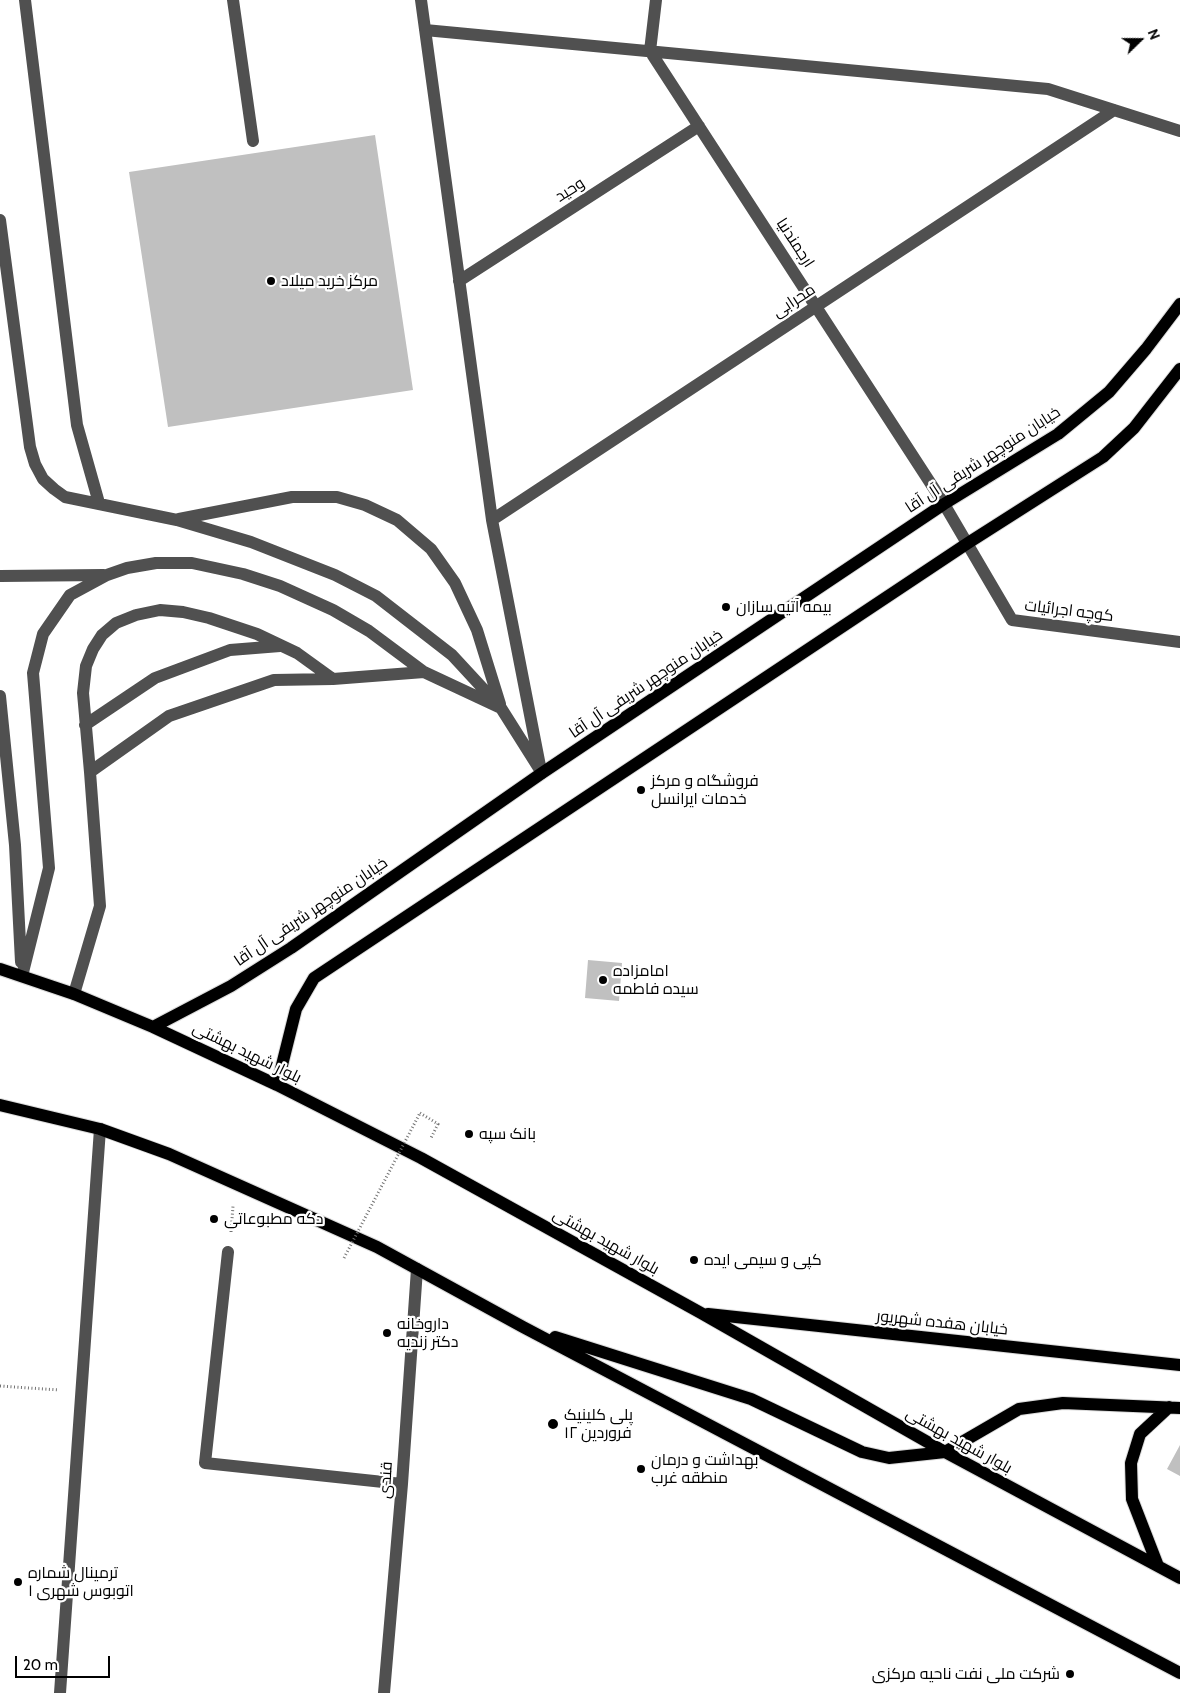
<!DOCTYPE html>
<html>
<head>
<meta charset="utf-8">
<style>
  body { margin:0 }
  #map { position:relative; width:1180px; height:1693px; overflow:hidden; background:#fff; font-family:Cabin,sans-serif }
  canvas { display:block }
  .north { position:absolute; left:1115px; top:15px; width:50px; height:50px; -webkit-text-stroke:4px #fff; paint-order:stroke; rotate:68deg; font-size:14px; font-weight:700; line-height:20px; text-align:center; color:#000 }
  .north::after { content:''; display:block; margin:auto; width:18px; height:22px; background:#000; clip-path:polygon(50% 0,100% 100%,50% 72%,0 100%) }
  .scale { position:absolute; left:15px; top:1656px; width:95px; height:22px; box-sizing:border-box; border:2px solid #000; border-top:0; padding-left:6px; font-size:15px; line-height:18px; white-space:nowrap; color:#000; -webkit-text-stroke:4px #fff; paint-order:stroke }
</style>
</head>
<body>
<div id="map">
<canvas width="1180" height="1693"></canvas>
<div class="north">N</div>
<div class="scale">20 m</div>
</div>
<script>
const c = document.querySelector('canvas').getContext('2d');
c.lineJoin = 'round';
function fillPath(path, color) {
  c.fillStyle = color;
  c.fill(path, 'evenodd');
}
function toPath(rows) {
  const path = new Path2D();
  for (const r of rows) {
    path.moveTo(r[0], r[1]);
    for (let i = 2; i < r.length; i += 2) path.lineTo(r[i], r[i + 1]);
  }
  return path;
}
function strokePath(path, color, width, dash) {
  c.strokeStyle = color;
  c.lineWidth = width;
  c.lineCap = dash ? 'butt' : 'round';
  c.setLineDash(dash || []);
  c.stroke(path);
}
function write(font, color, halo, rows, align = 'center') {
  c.font = font + ' Cabin,Cairo,sans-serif';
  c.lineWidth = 4.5;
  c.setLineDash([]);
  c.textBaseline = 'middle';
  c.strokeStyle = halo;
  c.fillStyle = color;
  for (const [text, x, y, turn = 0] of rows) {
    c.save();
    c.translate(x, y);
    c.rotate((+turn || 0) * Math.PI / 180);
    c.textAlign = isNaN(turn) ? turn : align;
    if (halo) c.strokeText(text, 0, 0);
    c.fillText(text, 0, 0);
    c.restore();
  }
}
fillPath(toPath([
  [375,135,413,390,168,427,129,172],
  [588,960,622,963,619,1001,585,998],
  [1180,1445,1180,1476,1167,1469]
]), '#c0c0c0');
const major = toPath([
  [0,969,74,994,153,1027,277,1085,421,1158,701,1313,945,1452,1180,1578],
  [153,1027,231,986,291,948,542,773,944,504,1058,434,1109,392,1146,349,1180,304],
  [277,1085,296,1009,314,978,968,543,1103,457,1134,428,1180,369],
  [0,1105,100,1129,169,1154,377,1247,523,1327,1180,1673],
  [708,1314,1180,1365],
  [555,1337,751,1399,862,1452,889,1458,945,1452,1019,1409,1063,1403,1180,1408],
  [1158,1566,1132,1499,1131,1463,1140,1434,1169,1407]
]);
strokePath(major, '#dbdbdb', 14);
strokePath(toPath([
  [420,1113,438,1124,431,1138],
  [231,1232,233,1206],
  [0,1386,59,1390]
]), '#727272', 3, [1, 2.5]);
strokePath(toPath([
  [25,0,77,425,99,503],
  [233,0,253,141],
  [421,0,492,520,540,766],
  [656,0,650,51,944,504,1012,620,1180,642],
  [425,30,1048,89,1180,131],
  [0,220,30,447,35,464,43,479,54,489,65,497,177,520,251,542,335,575,376,596,452,655,501,708,542,773],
  [459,281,699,126],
  [179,519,292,497,337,497,365,505,397,520,431,549,455,583,477,630,500,704],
  [492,520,1114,110],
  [0,576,104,575],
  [0,696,15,845,21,962],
  [85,725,155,678,230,650,280,646],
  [90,772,169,716,274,680,333,679],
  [22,976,49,868,33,673,43,634,70,595,107,575,127,568,156,563,192,563,243,574,280,586,333,610,369,631,424,672,501,708],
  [74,994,100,906,90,772,83,693,86,666,93,649,102,635,116,623,136,615,160,610,183,612,209,618,257,634,297,653,333,679,424,672],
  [228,1252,205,1463,402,1484],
  [60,1693,100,1129],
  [384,1693,402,1484,417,1269]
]), '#505050', 12);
strokePath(major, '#000', 12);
strokePath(toPath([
  [344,1258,420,1113]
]), '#727272', 3, [1, 2.5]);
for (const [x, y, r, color] of [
  [271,281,5,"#000"],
  [726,607,5,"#000"],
  [641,790,5,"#000"],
  [603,980,5,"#000"],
  [469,1134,5,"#000"],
  [214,1219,5,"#000"],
  [694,1260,5,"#000"],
  [387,1333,5,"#000"],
  [553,1424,6,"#000"],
  [641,1469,5,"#000"],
  [18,1582,5,"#000"],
  [1070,1674,5,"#000"]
]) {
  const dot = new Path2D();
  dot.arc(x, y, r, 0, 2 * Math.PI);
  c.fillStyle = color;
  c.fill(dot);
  strokePath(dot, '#fff', 2);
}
write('16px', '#000', '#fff', [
  ["وحید",570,190,-33],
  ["ارجمندنیا",795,243,57],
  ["محرابی",794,301,-33],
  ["خیابان منوچهر شریفی آل آقا",983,460,-33],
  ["کوچه اجرائیات",1069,611,7],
  ["خیابان منوچهر شریفی آل آقا",646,684,-34],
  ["خیابان منوچهر شریفی آل آقا",311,912,-34],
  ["بلوار شهید بهشتی",247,1053,26],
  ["بلوار شهید بهشتی",606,1242,29],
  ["خیابان هفده شهریور",942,1323,6],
  ["بلوار شهید بهشتی",959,1441,29],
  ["قندی",386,1480,-86]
]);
write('16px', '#000', '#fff', [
  ["مرکز خرید میلاد",281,281],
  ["بیمه آتیه سازان",736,607],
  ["فروشگاه و مرکز",651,781],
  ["خدمات ایرانسل",651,799],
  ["امامزاده",613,971],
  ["سیده فاطمه",613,989],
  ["بانک سپه",479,1134],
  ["دکه مطبوعاتی",224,1219],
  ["کپی و سیمی ایده",704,1260],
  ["داروخانه",397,1324],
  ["دکتر زندیه",397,1342],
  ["پلی کلینیک",564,1415],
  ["۱۲ فروردین",564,1433],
  ["بهداشت و درمان",651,1460],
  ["منطقه غرب",651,1478],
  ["ترمینال شماره",28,1573],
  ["۱ اتوبوس شهری",28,1591],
  ["شرکت ملی نفت ناحیه مرکزی",1060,1674,"right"]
], 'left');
</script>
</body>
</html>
